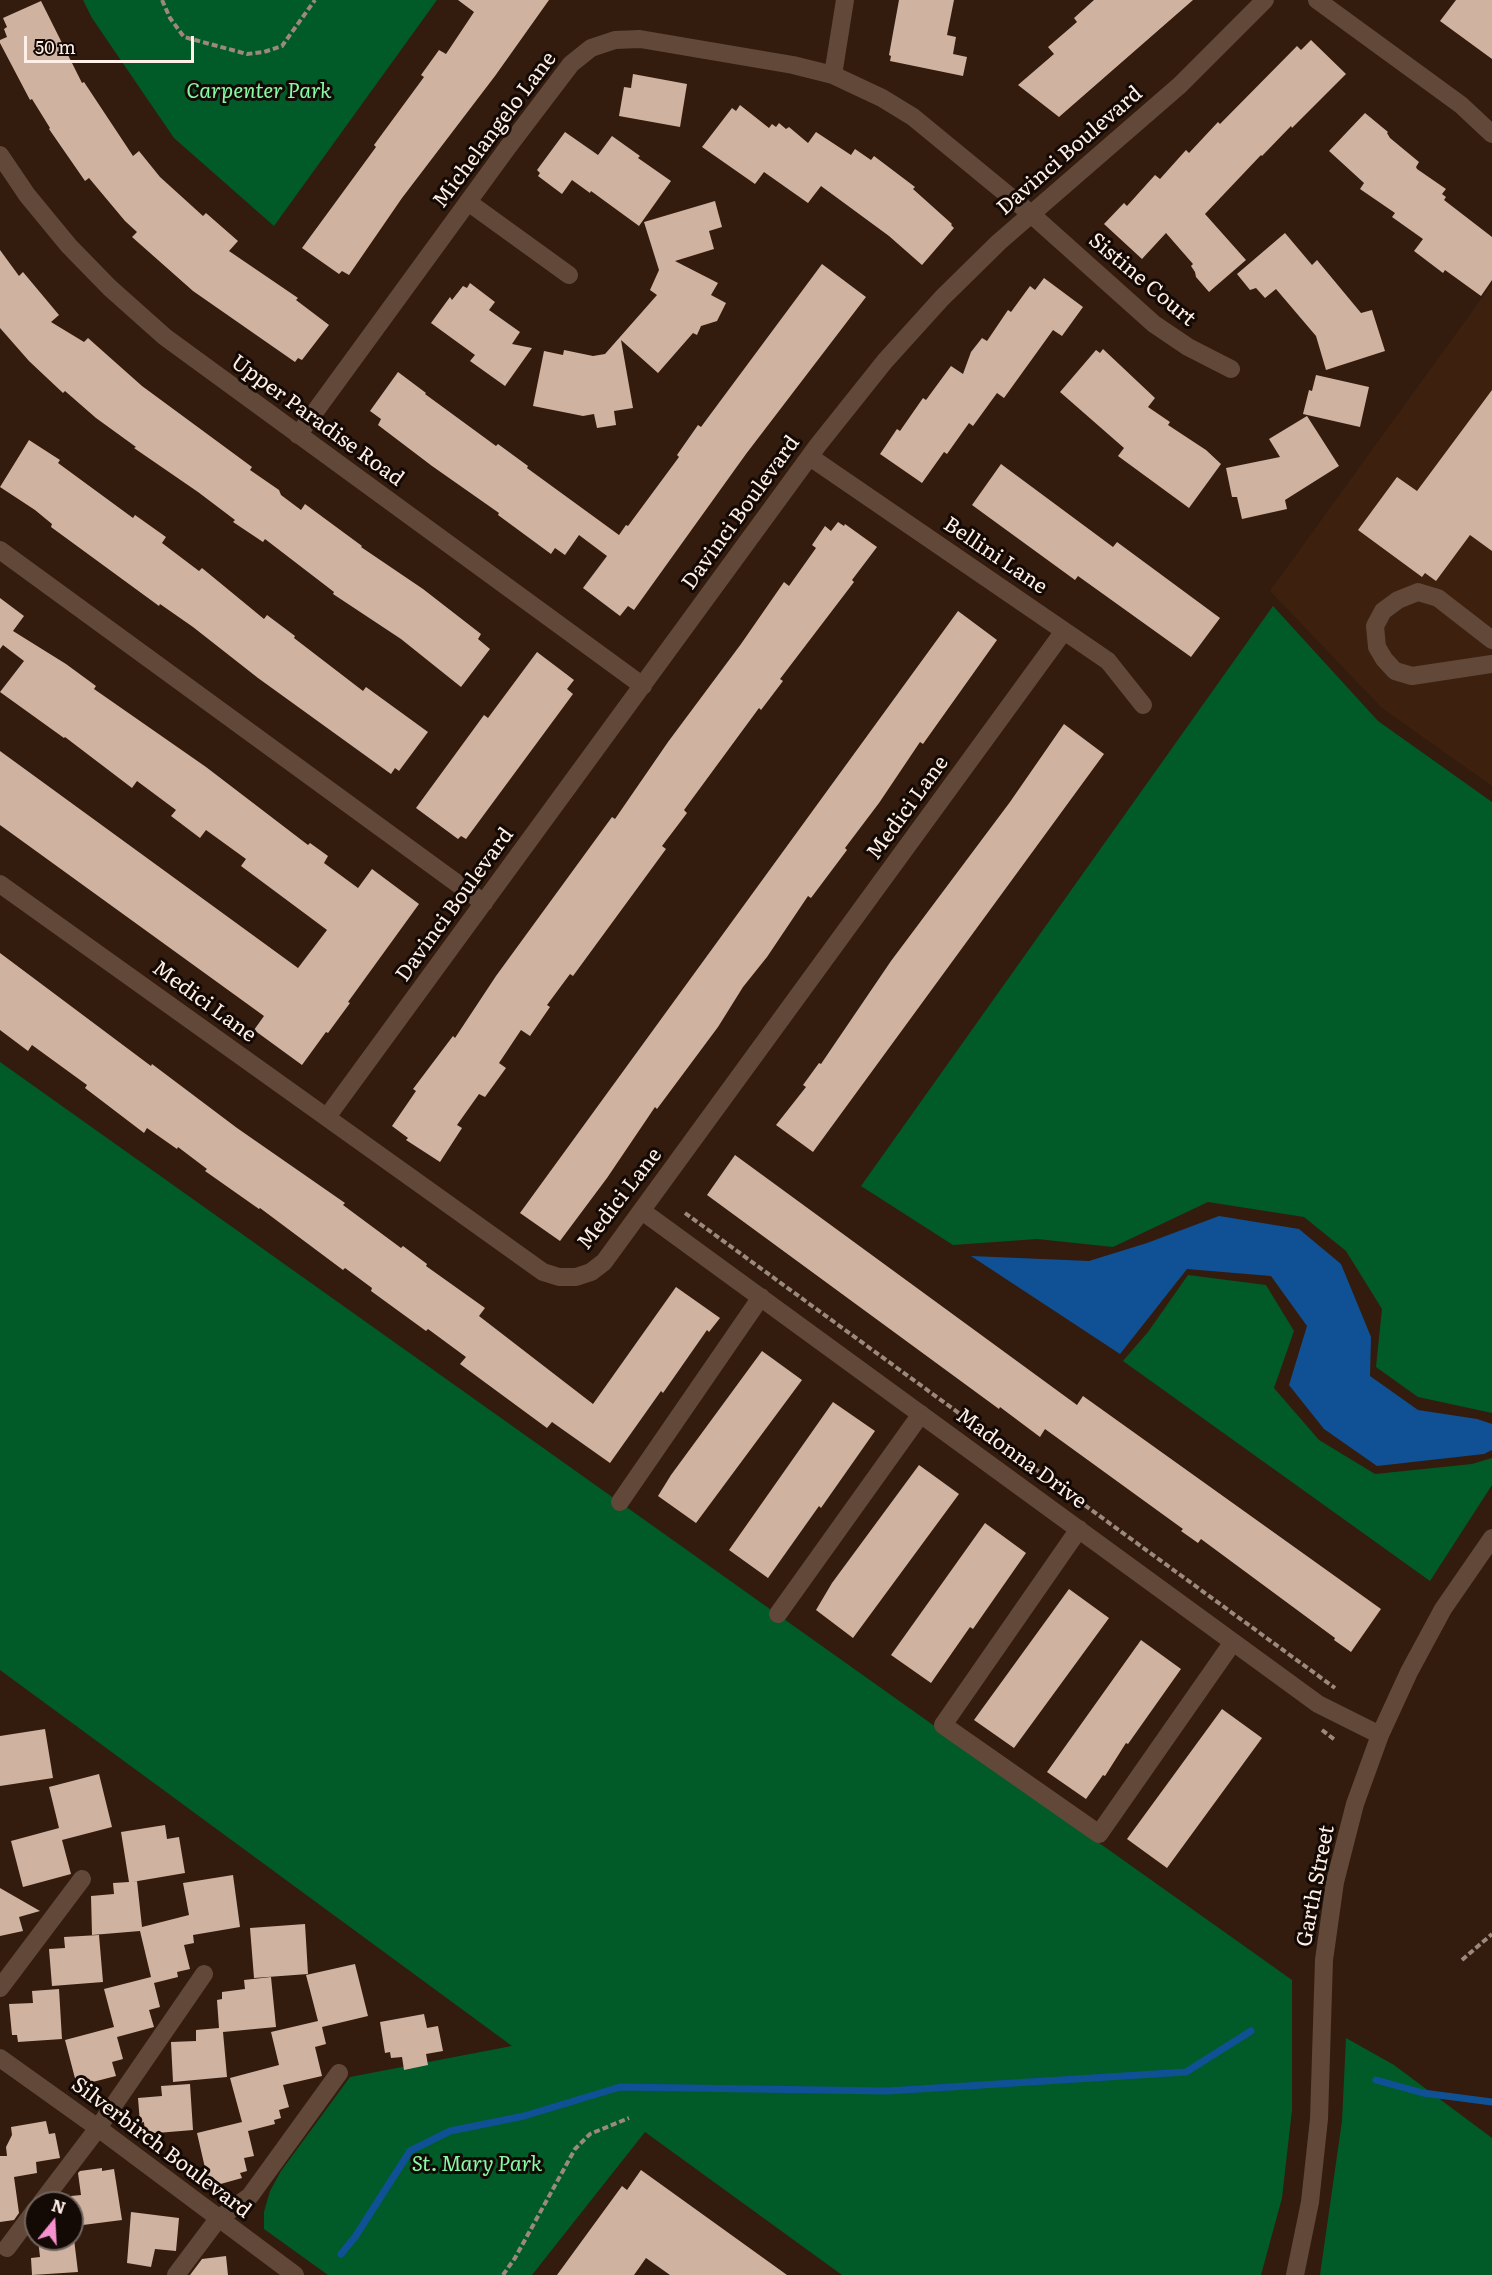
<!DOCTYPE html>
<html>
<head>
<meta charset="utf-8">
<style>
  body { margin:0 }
  #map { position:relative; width:1492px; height:2275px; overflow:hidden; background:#331c0e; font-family:Literata,serif }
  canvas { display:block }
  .north { position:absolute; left:24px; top:2191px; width:60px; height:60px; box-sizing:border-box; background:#130905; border:2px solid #71655f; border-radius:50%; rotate:18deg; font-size:16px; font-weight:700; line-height:24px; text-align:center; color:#ffefe6 }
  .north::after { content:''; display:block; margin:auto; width:21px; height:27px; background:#f790cf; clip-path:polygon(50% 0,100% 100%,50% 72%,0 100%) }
  .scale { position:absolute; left:24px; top:36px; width:170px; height:27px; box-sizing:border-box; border:3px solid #ffefe6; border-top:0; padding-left:8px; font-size:18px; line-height:21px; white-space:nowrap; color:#ffefe6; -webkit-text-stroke:4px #130905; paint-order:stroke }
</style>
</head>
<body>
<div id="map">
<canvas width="1492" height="2275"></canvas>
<div class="north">N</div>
<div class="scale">50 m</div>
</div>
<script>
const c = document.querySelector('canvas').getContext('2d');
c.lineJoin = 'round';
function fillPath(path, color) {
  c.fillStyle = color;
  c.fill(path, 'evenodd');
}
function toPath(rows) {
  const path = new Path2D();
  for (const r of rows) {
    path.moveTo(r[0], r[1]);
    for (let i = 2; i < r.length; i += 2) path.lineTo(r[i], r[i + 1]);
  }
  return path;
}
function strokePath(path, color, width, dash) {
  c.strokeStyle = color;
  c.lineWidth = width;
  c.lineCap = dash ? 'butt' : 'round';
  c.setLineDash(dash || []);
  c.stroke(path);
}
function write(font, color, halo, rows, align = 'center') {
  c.font = font + ' Literata,serif';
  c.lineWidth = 6;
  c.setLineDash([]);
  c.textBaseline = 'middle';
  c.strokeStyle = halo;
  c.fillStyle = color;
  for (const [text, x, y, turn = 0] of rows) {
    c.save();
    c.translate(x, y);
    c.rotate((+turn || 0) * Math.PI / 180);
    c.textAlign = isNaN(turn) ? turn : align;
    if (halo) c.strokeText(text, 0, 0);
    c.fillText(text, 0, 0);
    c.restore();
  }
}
fillPath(toPath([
  [1492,284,1492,786,1382,708,1270,591]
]), '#3d210e');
fillPath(toPath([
  [83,0,437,0,274,226,174,138,92,18],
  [1273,606,1378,721,1492,802,1492,1413,1418,1397,1376,1367,1382,1309,1346,1251,1304,1217,1208,1202,1113,1247,1037,1239,953,1245,861,1186],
  [0,1062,1292,1980,1292,2110,1282,2198,1261,2275,842,2275,645,2132,532,2275,328,2275,264,2229,264,2212,270,2191,281,2171,350,2077,512,2046,0,1670],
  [1188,1275,1266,1285,1294,1331,1274,1388,1319,1440,1375,1474,1472,1464,1492,1458,1492,1485,1430,1581,1123,1361,1148,1332],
  [1346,2038,1394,2065,1492,2138,1492,2275,1320,2275,1342,2121]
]), '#005b28');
fillPath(toPath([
  [1219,1216,1299,1229,1341,1264,1371,1337,1370,1376,1418,1410,1477,1419,1492,1424,1492,1450,1484,1454,1377,1466,1324,1429,1289,1385,1307,1326,1271,1276,1187,1269,1120,1354,971,1256,1089,1261,1147,1243]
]), '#0f5194');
strokePath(toPath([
  [1376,2080,1423,2093,1492,2102],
  [341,2254,355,2237,410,2151,450,2131,524,2116,620,2087,888,2091,1186,2072,1251,2031]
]), '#0f5194', 7);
fillPath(toPath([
  [458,0,549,0,495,76,402,198,349,275,342,271,339,274,302,248,376,147,374,145,424,77,421,75,439,50,446,54,474,12],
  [899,0,954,0,947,35,956,37,953,54,967,57,963,76,890,61,891,56,889,55],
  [1094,0,1193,0,1059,117,1018,85,1054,54,1048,47,1077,22,1074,18],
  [1456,0,1492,0,1492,59,1440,21],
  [41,1,82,83,84,82,133,156,139,151,160,177,203,216,206,213,238,241,229,251,298,298,296,300,329,325,302,360,298,358,295,362,193,291,132,237,137,232,125,221,89,178,85,181,49,129,50,128,32,99,30,100,0,43,0,40,7,37,4,29,7,27,3,18],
  [1311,40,1346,74,1292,128,1291,126,1262,156,1261,155,1205,214,1246,260,1209,292,1196,277,1195,272,1191,266,1193,264,1166,233,1142,259,1104,224,1124,203,1127,206,1155,175,1160,179,1186,150,1189,153,1218,122,1220,124,1297,46,1301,50],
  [633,74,687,84,680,127,619,116,624,87,631,88],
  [740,105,769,128,772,124,776,127,779,123,786,129,789,127,808,143,816,132,851,155,855,149,871,160,874,156,915,187,913,189,952,224,951,225,954,228,922,265,889,236,821,186,808,203,764,172,755,184,702,147,732,108,736,111],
  [1365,113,1388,132,1387,133,1390,138,1419,162,1416,167,1417,169,1446,189,1442,194,1446,197,1444,200,1492,237,1492,280,1481,296,1445,270,1443,273,1414,251,1423,239,1392,217,1395,213,1360,189,1364,183,1329,151],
  [565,132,598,155,612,136,640,156,638,158,671,181,639,226,591,191,590,193,572,180,562,194,538,176,540,173,537,170],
  [715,201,722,227,709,231,714,249,675,261,718,283,711,295,726,303,717,321,701,326,697,335,693,333,658,373,621,340,633,408,614,411,616,425,597,428,594,414,583,416,533,406,544,351,563,355,564,350,593,356,605,354,657,295,650,290,659,270,644,222],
  [1285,233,1312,265,1317,260,1361,313,1372,310,1385,351,1326,370,1316,336,1276,289,1265,298,1256,288,1250,290,1237,274],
  [0,250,19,276,23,272,59,315,51,322,84,342,88,338,142,386,252,467,250,470,279,490,281,495,301,510,305,504,362,546,361,547,423,589,481,634,478,639,490,649,461,687,401,639,333,594,334,592,265,539,263,542,233,522,235,520,198,492,134,448,136,447,96,418,65,391,63,393,29,361,0,328],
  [822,264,866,297,746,454,634,610,628,606,620,616,583,588,607,556,579,535,565,555,555,548,551,554,498,515,499,513,432,466,378,425,381,419,370,411,398,372,426,393,425,394,496,446,498,444,528,466,527,468,619,535,626,525,628,526,679,457,677,455,698,425,701,427],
  [1044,278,1083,307,1062,336,1053,330,1004,398,997,393,973,426,969,423,947,454,944,452,922,483,880,454,897,429,900,431,923,398,926,400,951,366,963,374,971,352,982,338,987,341,1008,310,1011,312,1030,286,1035,290],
  [470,283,495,302,489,310,520,332,512,344,532,348,505,386,470,361,475,355,431,323,450,297,452,300,463,286,467,288],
  [1103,349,1155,398,1148,407,1170,422,1168,425,1206,450,1221,464,1189,508,1118,456,1124,448,1060,392,1096,350,1100,353],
  [1316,375,1369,387,1360,427,1303,414,1309,390,1312,391],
  [1492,390,1492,551,1470,535,1436,581,1425,573,1422,577,1358,530,1397,477,1417,491],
  [1307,416,1339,466,1285,500,1287,509,1242,519,1237,497,1232,497,1226,468,1280,457,1269,439],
  [29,440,60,460,58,463,133,518,135,515,166,537,162,543,199,571,202,568,264,619,267,615,295,636,294,638,363,691,366,687,428,732,399,771,395,768,391,774,258,678,193,627,160,604,159,606,51,527,52,524,35,510,0,487],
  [1001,464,1113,547,1117,542,1220,618,1191,657,1078,576,1075,580,972,505],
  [838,522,844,526,845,524,877,547,852,580,854,582,780,679,783,681,761,710,759,708,684,810,687,813,662,846,666,849,573,976,570,974,547,1005,550,1007,530,1036,521,1030,499,1063,506,1068,485,1097,479,1094,457,1125,462,1128,440,1162,406,1140,408,1138,392,1126,416,1091,413,1089,453,1036,455,1038,496,976,612,817,615,819,668,742,741,644,784,582,789,586,816,548,812,545,825,526,831,531],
  [0,598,24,616,13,631,66,664,96,686,94,689,206,767,308,845,310,843,328,856,324,863,358,888,372,869,419,904,348,1002,350,1003,328,1033,326,1032,302,1065,254,1030,264,1016,0,825,0,751,298,968,327,930,241,866,246,859,206,830,200,838,171,816,176,810,137,781,132,788,65,737,64,738,0,692,24,661,3,645,0,649],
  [958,611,997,640,923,744,920,742,879,803,845,848,847,850,811,898,808,896,767,957,743,987,718,1027,657,1109,655,1107,607,1178,560,1241,520,1213],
  [537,652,574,680,567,689,573,694,466,839,461,836,458,839,416,808,484,715,488,718],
  [1064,724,1104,754,813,1152,776,1125,806,1087,803,1085,819,1063,821,1064,891,961,1010,802],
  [0,953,151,1066,152,1064,237,1128,345,1203,343,1205,401,1248,403,1246,427,1264,426,1266,485,1308,479,1316,593,1404,676,1287,720,1318,709,1332,707,1330,663,1393,661,1391,610,1463,552,1422,547,1428,460,1364,466,1357,428,1329,426,1331,371,1291,372,1288,345,1268,343,1270,260,1208,259,1209,205,1171,207,1169,178,1147,177,1149,147,1128,144,1133,85,1088,87,1085,32,1045,28,1051,0,1030],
  [735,1155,1077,1405,1083,1396,1381,1609,1351,1652,1334,1640,1335,1638,1201,1539,1198,1543,1181,1531,1183,1529,1045,1429,1040,1437,1000,1407,999,1409,707,1195],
  [762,1351,802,1380,696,1523,658,1496,671,1475],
  [833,1402,875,1431,821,1508,819,1506,768,1578,729,1550],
  [919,1465,959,1494,853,1638,816,1610,832,1583],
  [985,1523,1026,1553,973,1629,970,1627,931,1683,891,1655],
  [1069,1589,1109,1618,1014,1748,974,1720],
  [1141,1640,1181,1669,1128,1744,1126,1743,1105,1776,1103,1775,1086,1799,1047,1772],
  [1222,1709,1262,1738,1167,1868,1127,1839],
  [45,1729,53,1778,0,1786,0,1736],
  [99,1774,112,1827,62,1840,71,1874,23,1887,11,1841,59,1828,49,1787],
  [165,1825,167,1839,179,1837,185,1873,132,1882,137,1881,142,1927,189,1915,183,1883,233,1875,240,1927,193,1935,194,1943,184,1945,190,1969,177,1972,178,1977,154,1983,160,2007,149,2010,154,2027,117,2037,123,2059,112,2062,116,2076,77,2086,65,2040,114,2027,104,1989,151,1977,140,1931,92,1935,91,1896,114,1894,113,1883,129,1882,121,1832],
  [0,1888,40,1911,19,1917,23,1931,0,1936],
  [305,1924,308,1974,254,1978,250,1928],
  [99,1935,103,1982,52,1986,49,1949,65,1948,64,1937],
  [355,1964,368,2016,322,2027,326,2044,315,2047,322,2076,283,2085,289,2107,279,2110,281,2118,274,2120,275,2124,248,2131,254,2156,244,2158,247,2171,240,2173,242,2178,217,2185,215,2179,208,2181,197,2133,242,2122,230,2078,279,2065,271,2032,318,2021,306,1975],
  [271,1977,276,2027,223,2032,227,2077,173,2082,171,2042,196,2041,196,2030,219,2028,217,2000,222,1999,222,1992,245,1989,244,1980],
  [59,1989,62,2039,18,2042,17,2035,12,2035,9,2004,33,2003,32,1991],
  [424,2014,427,2028,438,2026,443,2051,426,2054,428,2065,404,2070,402,2057,391,2058,390,2052,385,2053,380,2022],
  [190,2084,193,2130,145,2134,144,2122,140,2123,138,2098,162,2096,161,2086],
  [46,2121,49,2134,55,2133,60,2158,36,2162,37,2173,14,2177,19,2213,14,2220,0,2222,0,2156,7,2156,6,2147,12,2135,11,2127],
  [102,2168,102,2171,114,2169,122,2220,75,2226,71,2196,81,2195,78,2173,80,2171],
  [641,2170,787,2275,670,2275,646,2258,634,2275,557,2275,622,2186,627,2190],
  [131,2212,179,2218,176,2251,155,2249,151,2267,127,2263],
  [38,2239,74,2239,78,2272,32,2275,31,2258,40,2257],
  [226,2256,228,2275,190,2275,202,2259]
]), '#d0b2a0');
strokePath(toPath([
  [162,0,170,18,184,37,247,54,264,52,282,46,315,0],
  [685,1213,1335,1688],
  [1322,1730,1335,1740],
  [1462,1960,1492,1934],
  [503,2275,515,2258,575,2149,590,2134,629,2118]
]), '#9c897e', 4, [6, 3]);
strokePath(toPath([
  [1317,0,1461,105,1492,134],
  [833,75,845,0],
  [0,155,27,195,69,246,110,288,165,337,643,686],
  [468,202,569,275],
  [298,435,508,147,571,64,591,48,615,40,640,39,793,65,833,75,882,98,913,117,1031,214,1154,324,1188,347,1231,369],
  [810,457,1108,661,1143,705],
  [0,550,484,903],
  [1492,640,1438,598,1418,592,1398,600,1383,611,1375,626,1377,647,1384,659,1395,671,1412,676,1492,664],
  [0,884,543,1272,559,1277,576,1277,591,1272,604,1262,1064,631],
  [327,1117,818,445,885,361,942,298,999,242,1180,85,1265,0],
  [642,1211,1318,1704,1380,1735],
  [620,1502,761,1297],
  [1079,1529,943,1725,1099,1834,1233,1642],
  [778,1614,921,1414],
  [0,1988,82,1879],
  [0,2058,98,2128,295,2275],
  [41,2203,98,2128,204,1974],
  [7,2248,36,2209],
  [176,2275,218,2219,250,2196,339,2073],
  [1295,2275,1310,2202,1319,2119,1324,1960,1335,1882,1355,1804,1380,1735,1409,1672,1443,1609,1492,1538]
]), '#624839', 18);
write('italic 21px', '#88faa6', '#130905', [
  ["Carpenter Park",259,92],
  ["St. Mary Park",477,2165]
]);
write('21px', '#ffefe6', '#130905', [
  ["Michelangelo Lane",495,130,-53],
  ["Davinci Boulevard",1070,151,-41],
  ["Sistine Court",1142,280,40],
  ["Upper Paradise Road",317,421,36],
  ["Davinci Boulevard",741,513,-54],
  ["Bellini Lane",995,556,34],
  ["Medici Lane",908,808,-54],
  ["Davinci Boulevard",455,905,-54],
  ["Medici Lane",204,1002,36],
  ["Medici Lane",620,1199,-52],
  ["Madonna Drive",1021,1459,36],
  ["Garth Street",1316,1886,-79],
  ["Silverbirch Boulevard",161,2148,37]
]);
</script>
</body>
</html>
